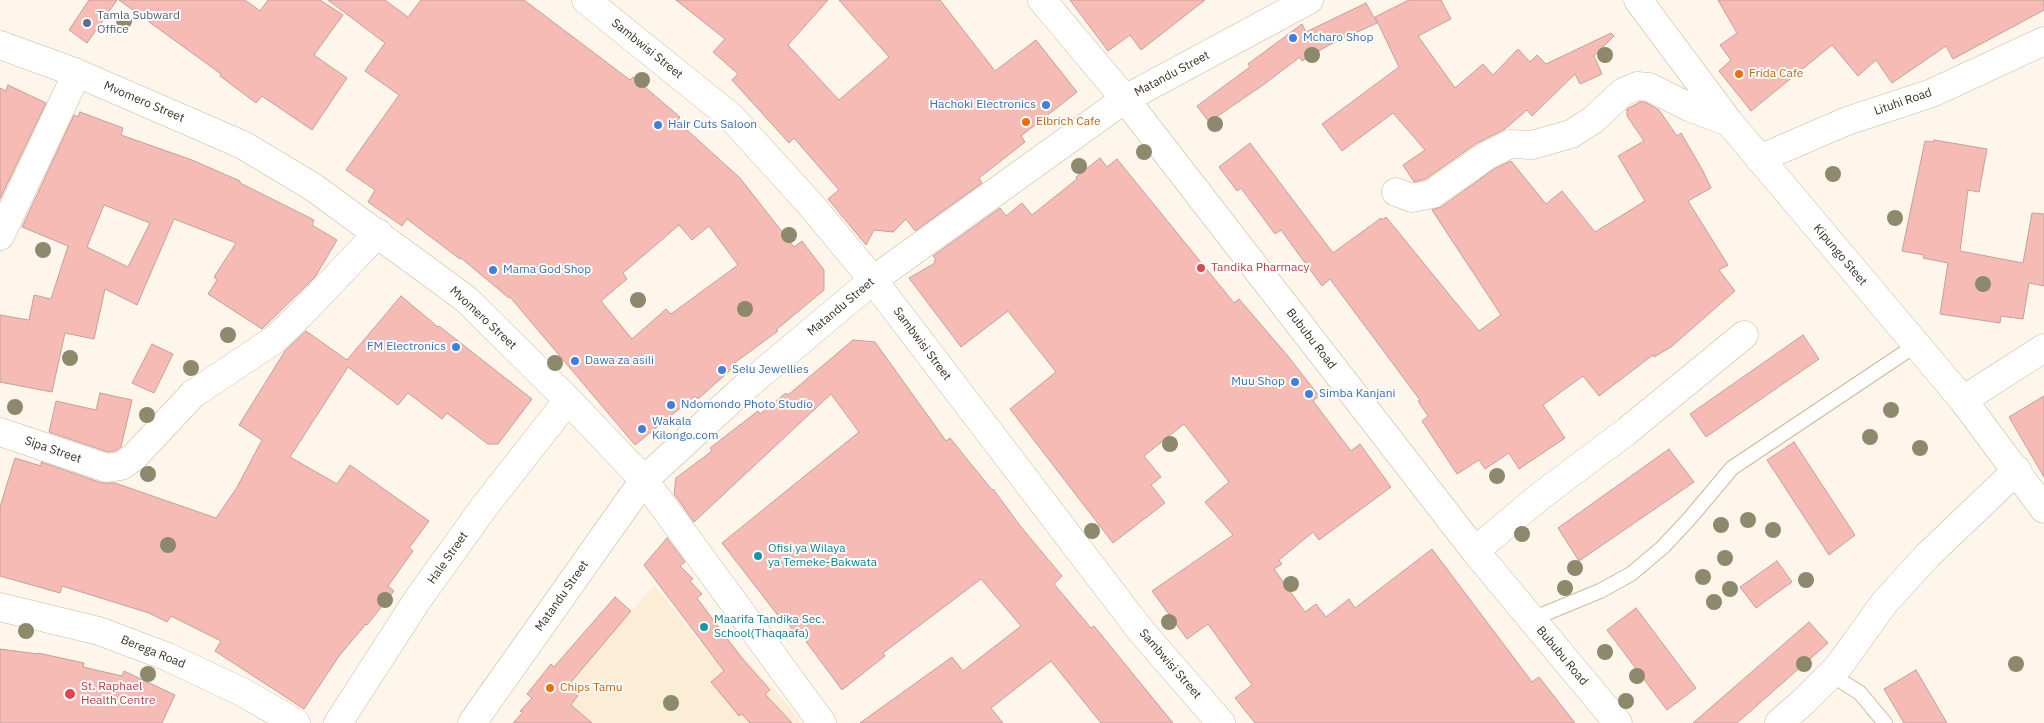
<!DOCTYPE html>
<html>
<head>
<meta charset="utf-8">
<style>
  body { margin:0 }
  canvas { display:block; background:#fef6ea }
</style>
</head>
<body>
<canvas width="2044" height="723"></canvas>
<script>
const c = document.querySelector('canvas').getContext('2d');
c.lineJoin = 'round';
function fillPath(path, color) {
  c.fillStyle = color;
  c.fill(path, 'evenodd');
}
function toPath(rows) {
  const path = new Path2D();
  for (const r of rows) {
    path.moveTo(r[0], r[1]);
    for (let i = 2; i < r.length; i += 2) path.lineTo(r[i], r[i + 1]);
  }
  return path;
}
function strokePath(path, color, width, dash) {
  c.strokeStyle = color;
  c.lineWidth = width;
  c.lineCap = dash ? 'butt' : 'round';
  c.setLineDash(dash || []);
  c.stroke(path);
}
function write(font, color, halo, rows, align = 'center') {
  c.font = font + ' "IBM Plex Sans",sans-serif';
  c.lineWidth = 4;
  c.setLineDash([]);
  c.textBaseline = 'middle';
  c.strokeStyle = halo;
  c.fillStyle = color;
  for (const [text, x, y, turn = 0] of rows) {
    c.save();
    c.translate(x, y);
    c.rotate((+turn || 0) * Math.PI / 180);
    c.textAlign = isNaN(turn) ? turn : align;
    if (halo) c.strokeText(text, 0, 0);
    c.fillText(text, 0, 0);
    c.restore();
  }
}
fillPath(toPath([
  [654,585,710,655,728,640,783,699,801,723,530,723]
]), '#fcedd7');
const building = toPath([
  [89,0,117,0,87,43,69,30,89,0],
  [119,0,245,0,260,11,268,0,320,0,343,15,314,55,347,78,312,130,262,96,256,103,220,76,221,74,119,0],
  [328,0,385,0,408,17,421,0,524,0,630,80,633,77,680,117,677,121,740,178,794,247,802,241,824,270,824,290,776,330,778,331,733,364,735,366,698,399,695,396,635,445,510,297,509,298,461,258,460,259,407,219,402,226,368,202,375,190,346,170,399,95,365,71,385,43,328,0],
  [679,225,692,240,709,226,738,265,671,314,666,309,632,339,601,301,627,279,623,273,679,225],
  [676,0,828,0,788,45,839,100,889,57,839,0,940,0,995,71,1036,40,1077,92,1021,136,1025,142,979,178,982,183,915,231,906,219,893,232,874,230,866,245,828,199,839,190,794,138,789,143,732,80,738,74,713,52,725,39,676,0],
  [1070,0,1205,0,1141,50,1130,35,1108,51,1070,0],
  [1409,0,1441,0,1451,19,1418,36,1455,88,1483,64,1493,75,1518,49,1530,62,1537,55,1546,64,1611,33,1614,36,1594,56,1602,74,1580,84,1575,74,1532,116,1527,110,1505,129,1477,143,1426,179,1414,182,1403,165,1425,150,1393,113,1342,151,1322,124,1399,67,1375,17,1409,0],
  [1718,0,2044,0,2044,10,1953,59,1946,46,1892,83,1876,60,1858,76,1832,45,1751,111,1719,71,1731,60,1720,45,1737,33,1718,0],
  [1366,3,1377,23,1329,45,1302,61,1300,57,1263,85,1209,122,1197,106,1250,67,1248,64,1302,24,1306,32,1366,3],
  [8,85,46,103,0,199,0,88,6,91,8,85],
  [1640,102,1645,102,1659,110,1677,136,1681,133,1703,171,1711,188,1688,201,1728,265,1719,270,1735,291,1671,347,1654,357,1653,355,1599,396,1583,376,1543,405,1565,438,1519,469,1509,453,1485,469,1479,460,1457,474,1422,421,1428,416,1418,401,1420,400,1330,279,1322,286,1281,230,1275,234,1241,188,1237,191,1219,167,1250,143,1333,253,1381,218,1382,220,1386,217,1479,331,1501,315,1432,210,1441,207,1494,169,1511,161,1546,204,1562,191,1595,232,1645,201,1618,156,1644,141,1627,116,1627,109,1640,102],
  [80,112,123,128,121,135,192,160,240,181,240,183,314,220,312,225,337,240,315,277,262,329,208,294,217,280,214,277,236,243,174,219,137,305,105,289,94,339,65,333,52,392,0,382,0,315,29,320,34,295,51,299,68,246,22,227,74,115,78,117,80,112],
  [104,205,150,223,128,267,87,247,104,205],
  [1934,140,1987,149,1979,192,1968,190,1960,251,2023,263,2032,213,2044,214,2044,286,2029,283,2023,319,2001,316,2000,323,1940,314,1948,263,1923,258,1924,255,1902,251,1925,141,1933,142,1934,140],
  [1100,158,1107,167,1117,159,1234,303,1239,299,1287,355,1319,396,1313,401,1351,451,1360,444,1391,487,1319,540,1313,532,1279,560,1282,564,1274,569,1305,612,1316,604,1326,617,1349,599,1355,608,1432,549,1532,682,1539,677,1575,723,1255,723,1235,698,1252,685,1208,624,1187,639,1152,591,1233,535,1205,502,1229,482,1184,424,1144,456,1161,477,1151,485,1165,503,1113,543,1010,409,1056,372,1008,311,961,347,909,278,935,263,934,261,936,259,933,256,1000,208,1006,216,1022,203,1032,215,1077,179,1076,177,1100,158],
  [401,296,438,327,439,326,532,399,498,444,488,444,447,413,442,419,408,393,398,405,348,367,290,457,337,484,350,465,429,521,409,548,413,551,388,586,394,591,367,625,366,624,339,656,304,709,215,651,221,641,171,616,167,622,149,613,62,586,60,593,0,576,0,507,15,458,41,466,41,462,102,483,115,483,216,518,236,489,262,440,239,425,285,351,306,331,347,360,401,296],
  [1803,335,1819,359,1706,437,1690,414,1803,335],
  [853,340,875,342,946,441,950,438,992,490,993,489,1021,527,1062,576,1054,584,1091,628,1094,626,1173,723,1101,723,1051,661,991,708,1003,723,860,723,952,657,963,671,1021,626,981,579,883,653,885,656,842,690,796,628,793,630,785,620,783,622,722,543,859,432,831,394,694,522,674,494,676,478,712,451,710,448,758,411,760,414,786,393,788,395,853,340],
  [152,344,173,354,154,393,132,383,152,344],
  [100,393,132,400,121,447,115,451,108,452,49,432,56,401,96,410,100,393],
  [2044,396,2044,477,2009,417,2044,396],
  [1794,442,1855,535,1829,555,1767,460,1794,442],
  [1669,449,1694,482,1579,561,1558,528,1669,449],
  [667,538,685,562,680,566,693,579,690,581,702,594,697,598,741,657,770,690,765,694,792,723,750,723,742,714,739,716,711,682,724,671,644,565,667,538],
  [1777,561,1792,582,1756,608,1740,587,1777,561],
  [615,597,631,611,571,682,581,691,571,705,592,723,513,723,523,712,520,711,532,698,527,694,551,664,554,667,615,597],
  [1636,608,1696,688,1667,710,1607,630,1636,608],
  [1809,622,1828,643,1737,723,1693,723,1809,622],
  [0,649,38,654,38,653,84,663,83,667,122,676,124,671,175,695,162,723,0,723,0,649],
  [1916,670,1947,723,1904,723,1884,689,1916,670]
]);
fillPath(building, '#f6bbb5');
strokePath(building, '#c49f9b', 1);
const service = toPath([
  [1532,619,1600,591,1631,574,1663,547,1690,518,1732,468,1916,345],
  [1830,674,1860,693,1885,723]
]);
const minor = toPath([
  [586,0,730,116,811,205,873,280,1141,631,1221,723],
  [1638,0,1729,122,1963,400,2044,509],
  [0,45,77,73,243,145,313,187,466,299,568,400,644,480,822,723],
  [1759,159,1847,121,1932,93,2044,41],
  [1396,192,1412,198,1432,194,1486,156,1510,144,1532,145,1571,134,1593,120,1623,92,1637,86,1649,87,1691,108,1729,122],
  [0,236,77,73],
  [1963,400,2044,348],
  [0,432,107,468,121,466,134,457,193,394,274,340,299,316,378,233],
  [1475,551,1539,497,1627,431,1744,335],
  [0,607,99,631,168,657,242,692,296,723],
  [338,723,418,599,484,507,568,400],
  [472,723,644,480,744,388,873,280,1125,99,1309,0],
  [1779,723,1803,702,1838,667,1885,602,1927,556,2017,470]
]);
const tertiary = toPath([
  [1042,0,1125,99,1475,551,1618,723]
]);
strokePath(service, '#ccb99c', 16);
strokePath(minor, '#ccb99c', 29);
strokePath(tertiary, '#ccb99c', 29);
strokePath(service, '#fff', 14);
strokePath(minor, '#fff', 28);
strokePath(tertiary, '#fff', 28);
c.fillStyle = '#8c896c';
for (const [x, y] of [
  [124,21],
  [1312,55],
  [1605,55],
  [642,80],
  [1215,124],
  [1144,152],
  [1079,166],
  [1833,174],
  [1895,218],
  [789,235],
  [43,250],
  [1983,284],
  [638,300],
  [745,309],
  [228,335],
  [70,358],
  [555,363],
  [191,368],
  [15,407],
  [1891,410],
  [147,415],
  [1870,437],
  [1170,444],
  [1920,448],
  [148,474],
  [1497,476],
  [1748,520],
  [1721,525],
  [1773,530],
  [1092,531],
  [1522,534],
  [168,545],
  [1725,558],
  [1575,568],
  [1703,577],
  [1806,580],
  [1291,584],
  [1565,588],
  [1730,589],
  [385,600],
  [1714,602],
  [1169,622],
  [26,631],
  [1605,652],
  [1804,664],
  [2016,664],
  [148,674],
  [1637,676],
  [1626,701],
  [671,703]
]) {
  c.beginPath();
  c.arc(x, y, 8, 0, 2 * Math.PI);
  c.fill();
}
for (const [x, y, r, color] of [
  [87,23,5,"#5c6f8a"],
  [1293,38,5,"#3f7fe0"],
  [1739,74,5,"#e8710a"],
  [1046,105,5,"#3f7fe0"],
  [1026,122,5,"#e8710a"],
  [658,125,5,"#3f7fe0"],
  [1201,268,5,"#e0444e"],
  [493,270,5,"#3f7fe0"],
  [456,347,5,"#3f7fe0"],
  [575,361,5,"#3f7fe0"],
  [722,370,5,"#3f7fe0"],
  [1295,382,5,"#3f7fe0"],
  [1309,394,5,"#3f7fe0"],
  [671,405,5,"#3f7fe0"],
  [642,429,5,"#3f7fe0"],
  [758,556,5,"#0f9aa8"],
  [704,627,5,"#0f9aa8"],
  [550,688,5,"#e8710a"],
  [70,694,6,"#e0444e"]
]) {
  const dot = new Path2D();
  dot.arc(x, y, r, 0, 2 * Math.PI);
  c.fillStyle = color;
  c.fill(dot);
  strokePath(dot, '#fff', 2);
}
write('12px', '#4e5e75', '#fff', [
  ["Tamla Subward",97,16],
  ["Office",97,30]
], 'left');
write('12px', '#366cbe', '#fff', [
  ["Mcharo Shop",1303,38],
  ["Hachoki Electronics",1036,105,"right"],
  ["Hair Cuts Saloon",668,125],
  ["Mama God Shop",503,270],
  ["FM Electronics",446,347,"right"],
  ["Dawa za asili",585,361],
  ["Selu Jewellies",732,370],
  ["Muu Shop",1285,382,"right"],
  ["Simba Kanjani",1319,394],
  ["Ndomondo Photo Studio",681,405],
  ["Wakala",652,422],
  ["Kilongo.com",652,436]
], 'left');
write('12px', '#383025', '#fff', [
  ["Sambwisi Street",647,49,39],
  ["Matandu Street",1172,74,-28],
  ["Mvomero Street",144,102,23],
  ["Lituhi Road",1903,102,-19],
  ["Kipungo Steet",1840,255,50],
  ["Matandu Street",841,307,-40],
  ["Mvomero Street",483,318,43],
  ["Bububu Road",1311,339,52],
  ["Sambwisi Street",922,344,53],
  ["Sipa Street",53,450,19],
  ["Hale Street",448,558,-55],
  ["Matandu Street",562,596,-55],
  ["Berega Road",153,652,22],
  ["Bububu Road",1562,656,50],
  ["Sambwisi Street",1170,664,49]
]);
write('12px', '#c56008', '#fff', [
  ["Frida Cafe",1749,74],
  ["Elbrich Cafe",1036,122],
  ["Chips Tamu",560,688]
], 'left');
write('12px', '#be3a42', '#fff', [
  ["Tandika Pharmacy",1211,268],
  ["St. Raphael",81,687],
  ["Health Centre",81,701]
], 'left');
write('12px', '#0d838f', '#fff', [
  ["Ofisi ya Wilaya",768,549],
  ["ya Temeke-Bakwata",768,563],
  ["Maarifa Tandika Sec.",714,620],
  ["School(Thaqaafa)",714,634]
], 'left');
</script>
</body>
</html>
